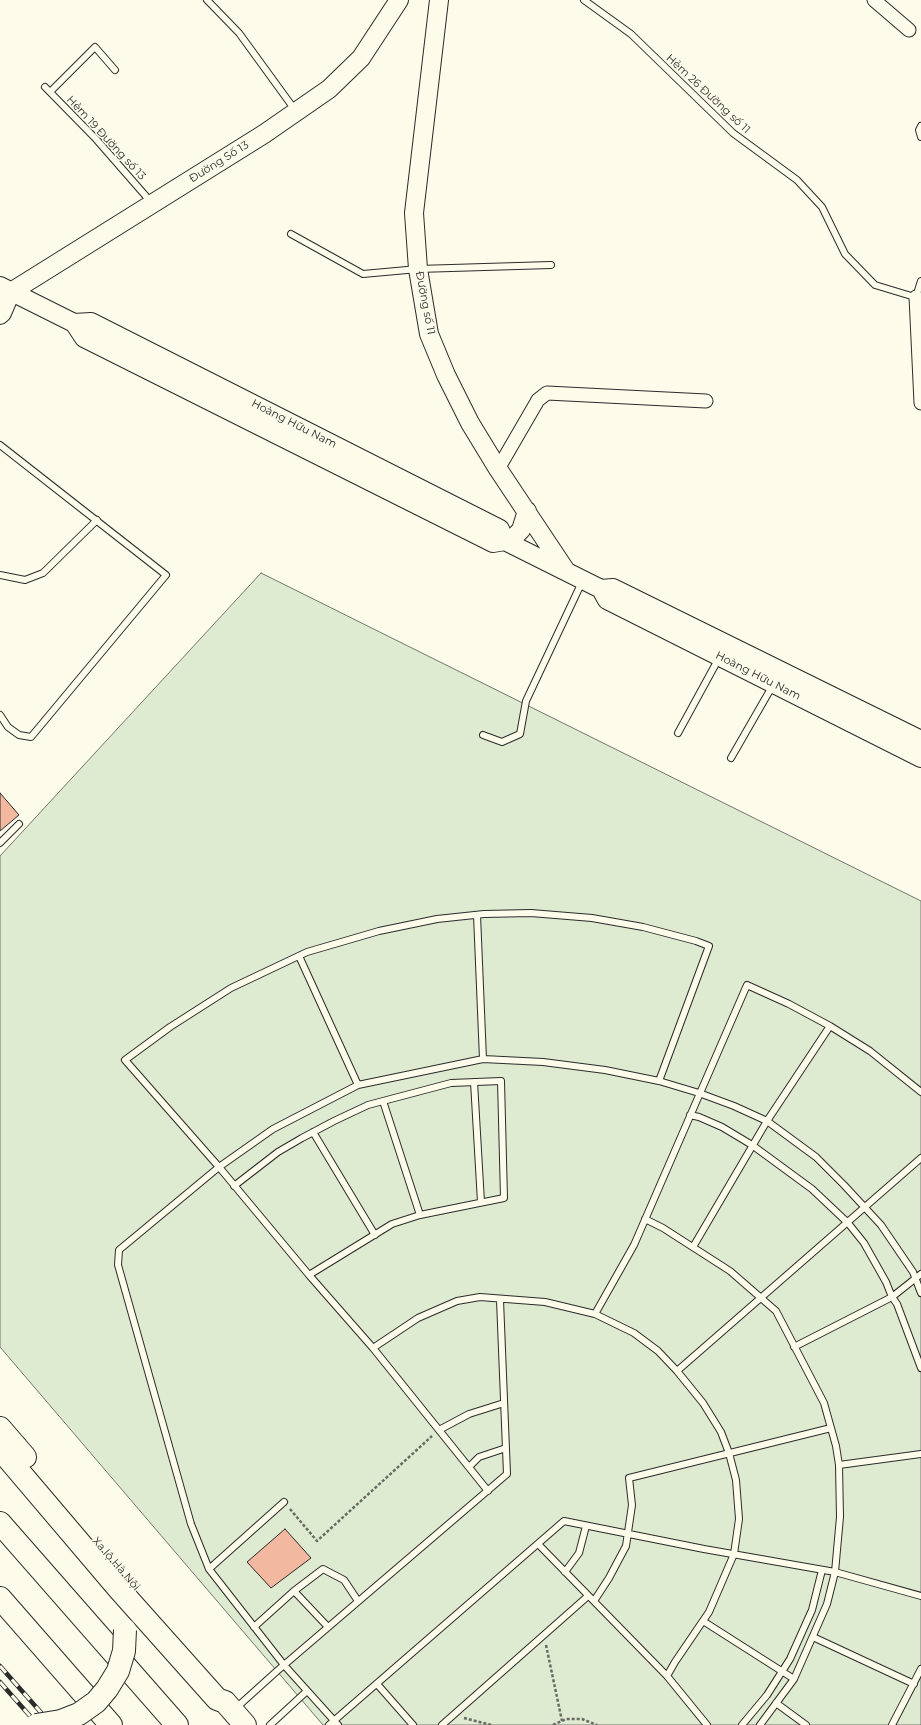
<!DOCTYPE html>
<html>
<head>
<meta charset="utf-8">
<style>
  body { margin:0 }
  canvas { display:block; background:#fdfbea }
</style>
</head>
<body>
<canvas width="921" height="1725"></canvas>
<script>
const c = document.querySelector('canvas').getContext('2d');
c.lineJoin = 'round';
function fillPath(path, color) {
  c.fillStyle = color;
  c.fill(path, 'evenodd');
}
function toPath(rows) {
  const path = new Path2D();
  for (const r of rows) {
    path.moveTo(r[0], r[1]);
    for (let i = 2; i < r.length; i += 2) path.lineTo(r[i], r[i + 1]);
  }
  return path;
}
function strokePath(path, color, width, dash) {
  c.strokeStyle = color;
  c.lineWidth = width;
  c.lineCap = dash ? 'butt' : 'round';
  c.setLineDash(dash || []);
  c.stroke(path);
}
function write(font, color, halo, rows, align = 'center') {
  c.font = font + ' Montserrat,sans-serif';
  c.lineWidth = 3;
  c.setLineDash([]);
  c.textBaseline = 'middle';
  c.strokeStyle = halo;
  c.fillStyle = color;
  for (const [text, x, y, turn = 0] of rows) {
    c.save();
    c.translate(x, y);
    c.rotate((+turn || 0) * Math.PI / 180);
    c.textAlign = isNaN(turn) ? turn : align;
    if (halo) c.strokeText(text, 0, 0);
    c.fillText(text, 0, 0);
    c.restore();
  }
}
const green = toPath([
  [261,573,921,901,921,1725,323,1725,0,1347,0,856,261,573]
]);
fillPath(green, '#deebd1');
strokePath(green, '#74746e', 1);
const building = toPath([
  [0,793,19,815,0,831,0,793],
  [285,1529,311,1558,271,1588,247,1562,285,1529]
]);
fillPath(building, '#f2b8a0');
strokePath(building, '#2b2b2b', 1);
const lane = toPath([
  [207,0,239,33,295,110],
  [584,0,631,34,733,133,797,180,822,207,845,254,875,285,918,298],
  [45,87,96,139,151,202],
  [50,92,95,47,115,70],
  [921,126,919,130,921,137],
  [291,234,363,274,418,269,551,265],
  [916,297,921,281],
  [0,445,166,575,31,737,19,735,8,727,0,715],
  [0,575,25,580,43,573,97,520],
  [678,733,719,658],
  [483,735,502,742,520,734,526,701,582,582],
  [731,758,773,685],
  [0,843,19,824],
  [477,915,483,1059],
  [299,956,358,1085],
  [474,1082,481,1202],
  [383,1101,420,1215],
  [690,1115,699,1117,722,1127,752,1145,812,1189,848,1223,864,1243,886,1282,892,1297,897,1304,921,1368],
  [313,1132,375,1235],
  [234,1186,278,1152,302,1138,334,1121,368,1105,451,1083,501,1081,504,1198,420,1215,392,1224,309,1275],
  [645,1219,663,1228,730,1271,776,1311,824,1403,836,1446,839,1465,840,1517,835,1572,827,1604,794,1679,760,1725],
  [693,1247,767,1121,830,1026],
  [595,1314,634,1245,747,985,789,1004,830,1026,870,1051,921,1092],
  [794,1347,892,1297,921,1274],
  [373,1348,418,1318,457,1301,480,1297,545,1302,595,1314,634,1333,658,1351,677,1371,703,1403,721,1432,729,1453,736,1480,739,1519,734,1554,709,1612,675,1662,667,1676],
  [677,1371,921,1158],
  [439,1430,469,1414,504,1403],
  [839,1465,921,1454],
  [469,1467,479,1457,506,1448],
  [488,1491,373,1348,309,1275,219,1167,125,1060,170,1027,231,988,307,952,379,931,437,919,484,914,531,913,592,918,643,927,696,941,709,946,659,1081],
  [538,1544,667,1676,707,1725],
  [209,1569,284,1502],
  [565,1572,579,1553,586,1526],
  [294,1591,328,1627],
  [594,1601,609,1578,626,1546,632,1505,629,1478,831,1428],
  [703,1621,794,1679],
  [254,1627,294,1591,323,1569,344,1580,358,1601],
  [813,1637,914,1684],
  [377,1684,413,1725],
  [776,1703,806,1725],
  [236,1708,277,1671,507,1474,500,1300],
  [270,1725,307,1691],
  [329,1725,564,1521,704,1549,835,1572,921,1596],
  [338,1725,284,1665,209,1569,191,1524,118,1265,119,1250,219,1167,273,1129,358,1085,483,1059,543,1062,605,1070,659,1081,699,1093,734,1106,767,1121,816,1157,844,1185,881,1225,913,1272,921,1293],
  [442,1725,588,1596],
  [742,1725,767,1695,790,1659,812,1610,822,1570],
  [892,1725,921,1669]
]);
const street = toPath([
  [874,0,909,30],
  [916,297,921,403],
  [498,469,538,400,547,393,706,401]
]);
const secondary = toPath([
  [439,0,414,213,418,269,429,334,446,375,470,423,498,469,566,571],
  [0,286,74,323,91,322,500,529,505,541,601,589,613,588,921,740],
  [1,294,11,292,264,134,329,89,361,58,399,0],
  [0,315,2,313,11,292],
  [74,323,84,338,493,543,505,541,515,536,521,530,527,511],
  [603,593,607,600,921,758]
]);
const highway = toPath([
  [0,1428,25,1457],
  [0,1449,118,1588,217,1699,225,1702,245,1725],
  [0,1523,177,1725],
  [0,1598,111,1725]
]);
strokePath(lane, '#2b2b2b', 8);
strokePath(street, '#2b2b2b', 15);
strokePath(secondary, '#2b2b2b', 20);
strokePath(highway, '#2b2b2b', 24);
strokePath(toPath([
  [290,1509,317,1541,432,1436],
  [546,1645,562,1721],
  [464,1718,491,1725],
  [553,1725,566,1719,582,1719,597,1725]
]), '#6a6964', 2.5, [3, 2]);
strokePath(lane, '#fdfbea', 6);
strokePath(street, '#fdfbea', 13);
strokePath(secondary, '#fdfbea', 18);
strokePath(highway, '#fdfbea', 22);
const rail = toPath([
  [0,1666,52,1725],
  [0,1682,38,1725]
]);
strokePath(rail, '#2b2b2b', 4.5);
strokePath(rail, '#fdfbea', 3, [9]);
const highwayBridge = toPath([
  [36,1725,61,1721,79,1714,96,1702,107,1689,118,1671,124,1651,125,1630]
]);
strokePath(highwayBridge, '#2b2b2b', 24, []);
strokePath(highwayBridge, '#fdfbea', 22);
write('11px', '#2b2b2b', '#fdfbea', [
  ["Hẻm 26 Đường số 11",708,94,43],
  ["Hẻm 19 Đường số 13",106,138,47],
  ["Đường Số 13",219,162,-32],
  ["Đường số 11",425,303,79],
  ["Hoàng Hữu Nam",294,424,27],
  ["Hoàng Hữu Nam",758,676,27],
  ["Xa lộ Hà Nội",116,1564,49]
]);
</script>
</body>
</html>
